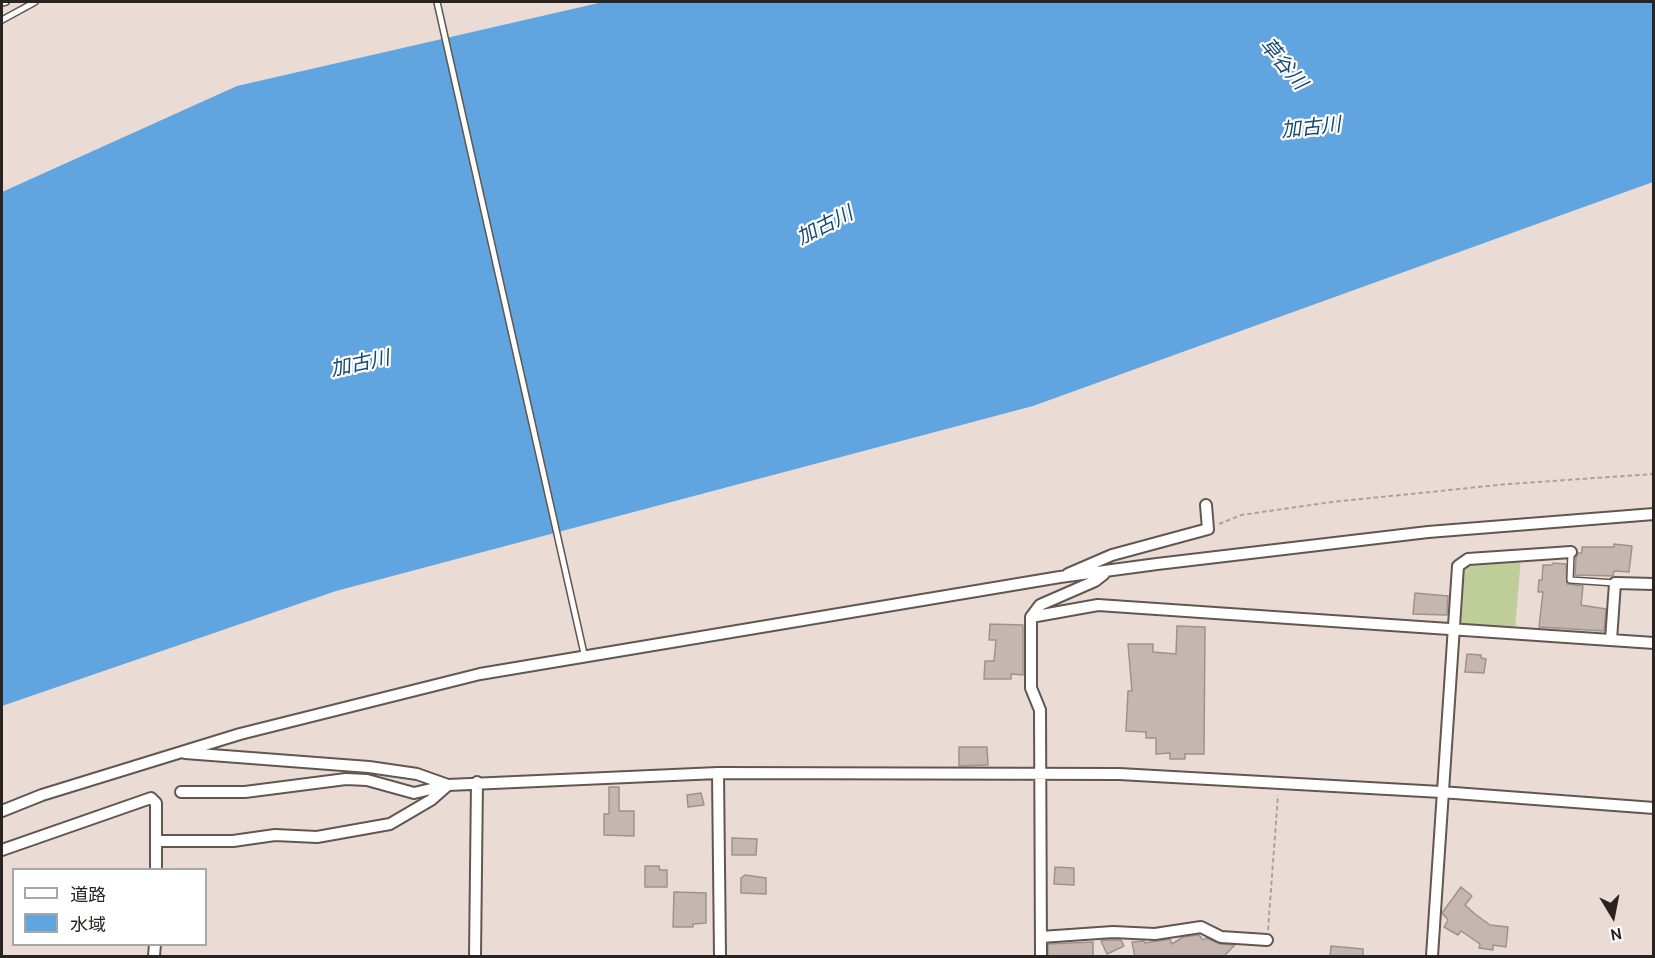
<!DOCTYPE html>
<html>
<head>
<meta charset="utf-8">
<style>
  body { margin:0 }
  #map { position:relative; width:1655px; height:958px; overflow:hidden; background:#eadcd5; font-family:Cabin,"Noto Sans JP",sans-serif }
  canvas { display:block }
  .frame { position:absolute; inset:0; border:3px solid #292421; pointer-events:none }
  .legend { position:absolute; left:12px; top:868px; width:195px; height:78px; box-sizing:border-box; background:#fff; border:2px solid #a9a7a6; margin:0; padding:8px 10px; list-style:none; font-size:18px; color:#292421 }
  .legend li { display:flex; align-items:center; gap:12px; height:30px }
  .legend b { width:30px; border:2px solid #a9a7a6 }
  .north { position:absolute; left:1583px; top:886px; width:60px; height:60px; -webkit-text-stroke:4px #fff; paint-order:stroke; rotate:170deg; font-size:16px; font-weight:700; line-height:24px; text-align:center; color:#292421 }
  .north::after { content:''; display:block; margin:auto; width:21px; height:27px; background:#292421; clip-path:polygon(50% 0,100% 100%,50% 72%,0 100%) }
</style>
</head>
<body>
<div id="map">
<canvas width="1655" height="958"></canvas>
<div class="frame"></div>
<ul class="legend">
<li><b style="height:8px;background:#fff"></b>道路</li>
<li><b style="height:16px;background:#61a5e0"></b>水域</li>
</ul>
<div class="north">N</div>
</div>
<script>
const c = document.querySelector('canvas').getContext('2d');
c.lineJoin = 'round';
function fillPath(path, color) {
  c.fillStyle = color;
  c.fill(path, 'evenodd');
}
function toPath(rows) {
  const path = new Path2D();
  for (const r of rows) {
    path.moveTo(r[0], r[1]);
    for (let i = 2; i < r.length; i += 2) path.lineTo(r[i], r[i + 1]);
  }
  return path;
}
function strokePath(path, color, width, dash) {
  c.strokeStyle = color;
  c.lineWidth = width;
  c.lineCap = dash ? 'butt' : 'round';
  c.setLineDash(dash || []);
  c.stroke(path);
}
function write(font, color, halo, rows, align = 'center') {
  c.font = font + ' Cabin,"Noto Sans JP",sans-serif';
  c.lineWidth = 4.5;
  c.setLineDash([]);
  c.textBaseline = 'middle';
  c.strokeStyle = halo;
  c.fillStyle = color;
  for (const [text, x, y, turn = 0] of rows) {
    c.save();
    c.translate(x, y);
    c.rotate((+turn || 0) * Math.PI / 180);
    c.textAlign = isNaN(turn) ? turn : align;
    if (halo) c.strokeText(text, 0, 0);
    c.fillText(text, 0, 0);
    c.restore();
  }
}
fillPath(toPath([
  [1521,558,1515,630,1458,625,1462,567,1466,564]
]), '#bfce99');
fillPath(toPath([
  [603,2,1653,2,1653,182,1033,406,336,591,2,706,2,192,237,86]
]), '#61a5e0');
const building = toPath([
  [1614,544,1632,546,1629,572,1614,571,1613,576,1575,575,1576,558,1578,553,1582,553,1582,547,1614,547,1614,544],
  [1553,563,1566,564,1567,584,1583,586,1581,605,1606,609,1604,631,1539,627,1543,592,1538,592,1539,580,1542,580,1543,565,1552,565,1553,563],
  [1415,593,1448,596,1447,615,1413,614,1415,593],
  [990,624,1023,625,1023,675,1011,674,1011,679,984,679,985,661,994,661,996,640,989,640,990,624],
  [1177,626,1205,627,1204,754,1185,754,1185,759,1170,759,1170,753,1156,754,1156,738,1146,738,1146,732,1126,731,1128,691,1132,691,1128,644,1153,644,1153,652,1176,654,1177,626],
  [1467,654,1481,655,1481,658,1486,659,1484,673,1465,672,1467,654],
  [959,747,987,747,988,765,959,766,959,747],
  [609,787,619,787,619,811,634,811,634,836,604,835,604,814,609,814,609,787],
  [701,793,704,805,688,807,687,795,701,793],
  [732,838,757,839,756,855,732,855,732,838],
  [645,866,659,866,660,870,667,870,667,887,645,887,645,866],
  [1055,867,1074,868,1074,885,1054,884,1055,867],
  [745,875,766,878,766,894,741,893,741,878,745,875],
  [1461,887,1472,896,1465,905,1475,914,1490,925,1508,927,1506,947,1493,945,1493,950,1479,948,1480,944,1461,931,1458,935,1444,927,1448,920,1442,913,1461,887],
  [674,892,706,893,706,923,693,924,693,927,673,927,674,892],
  [1199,935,1203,940,1206,938,1220,944,1235,945,1223,957,1135,957,1132,942,1144,941,1145,943,1170,939,1172,944,1183,937,1199,935],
  [1104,940,1121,940,1124,946,1107,954,1101,941,1104,940],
  [1093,942,1093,957,1048,957,1048,944,1093,942],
  [1331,946,1363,949,1363,957,1330,957,1331,946]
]);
fillPath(building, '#c5b7b0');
strokePath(building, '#9e928b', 1.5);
const lane = toPath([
  [437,2,585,658],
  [2,3,6,2],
  [2,20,35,2],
  [1571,553,1570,580,1615,583]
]);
const street = toPath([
  [1068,574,1112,555,1208,529,1206,505],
  [1031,617,1098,605,1654,643],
  [1611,640,1615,583,1654,584],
  [718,773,720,956],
  [181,792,245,792,346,779,367,780,414,793,448,785,417,774,369,767,185,753],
  [2,811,42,795,240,734,480,674,1060,577,1157,564,1428,532,1654,514],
  [156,841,233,841,275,835,317,837,390,824,431,800,448,785,718,773,1119,774,1441,792,1654,808],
  [2,850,151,798,156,803,156,870],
  [1041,937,1113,932,1155,934,1201,927,1221,937,1267,940],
  [154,956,155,944],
  [475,956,477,782],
  [1041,956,1040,710,1031,688,1031,617,1040,605,1095,581,1104,574],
  [1432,956,1458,566,1468,559,1571,552]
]);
strokePath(lane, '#625750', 8);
strokePath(street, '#625750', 14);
strokePath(toPath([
  [1219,524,1241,515,1332,502,1508,484,1654,474],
  [1268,930,1278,795]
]), '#aca19b', 2, [4.5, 3]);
strokePath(lane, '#fff', 5);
strokePath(street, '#fff', 10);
write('italic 20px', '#174970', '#fff', [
  ["草谷川",1283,64,50],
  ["加古川",1311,128,-6],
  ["加古川",825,226,-27],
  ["加古川",360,364,-12]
]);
</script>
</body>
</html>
